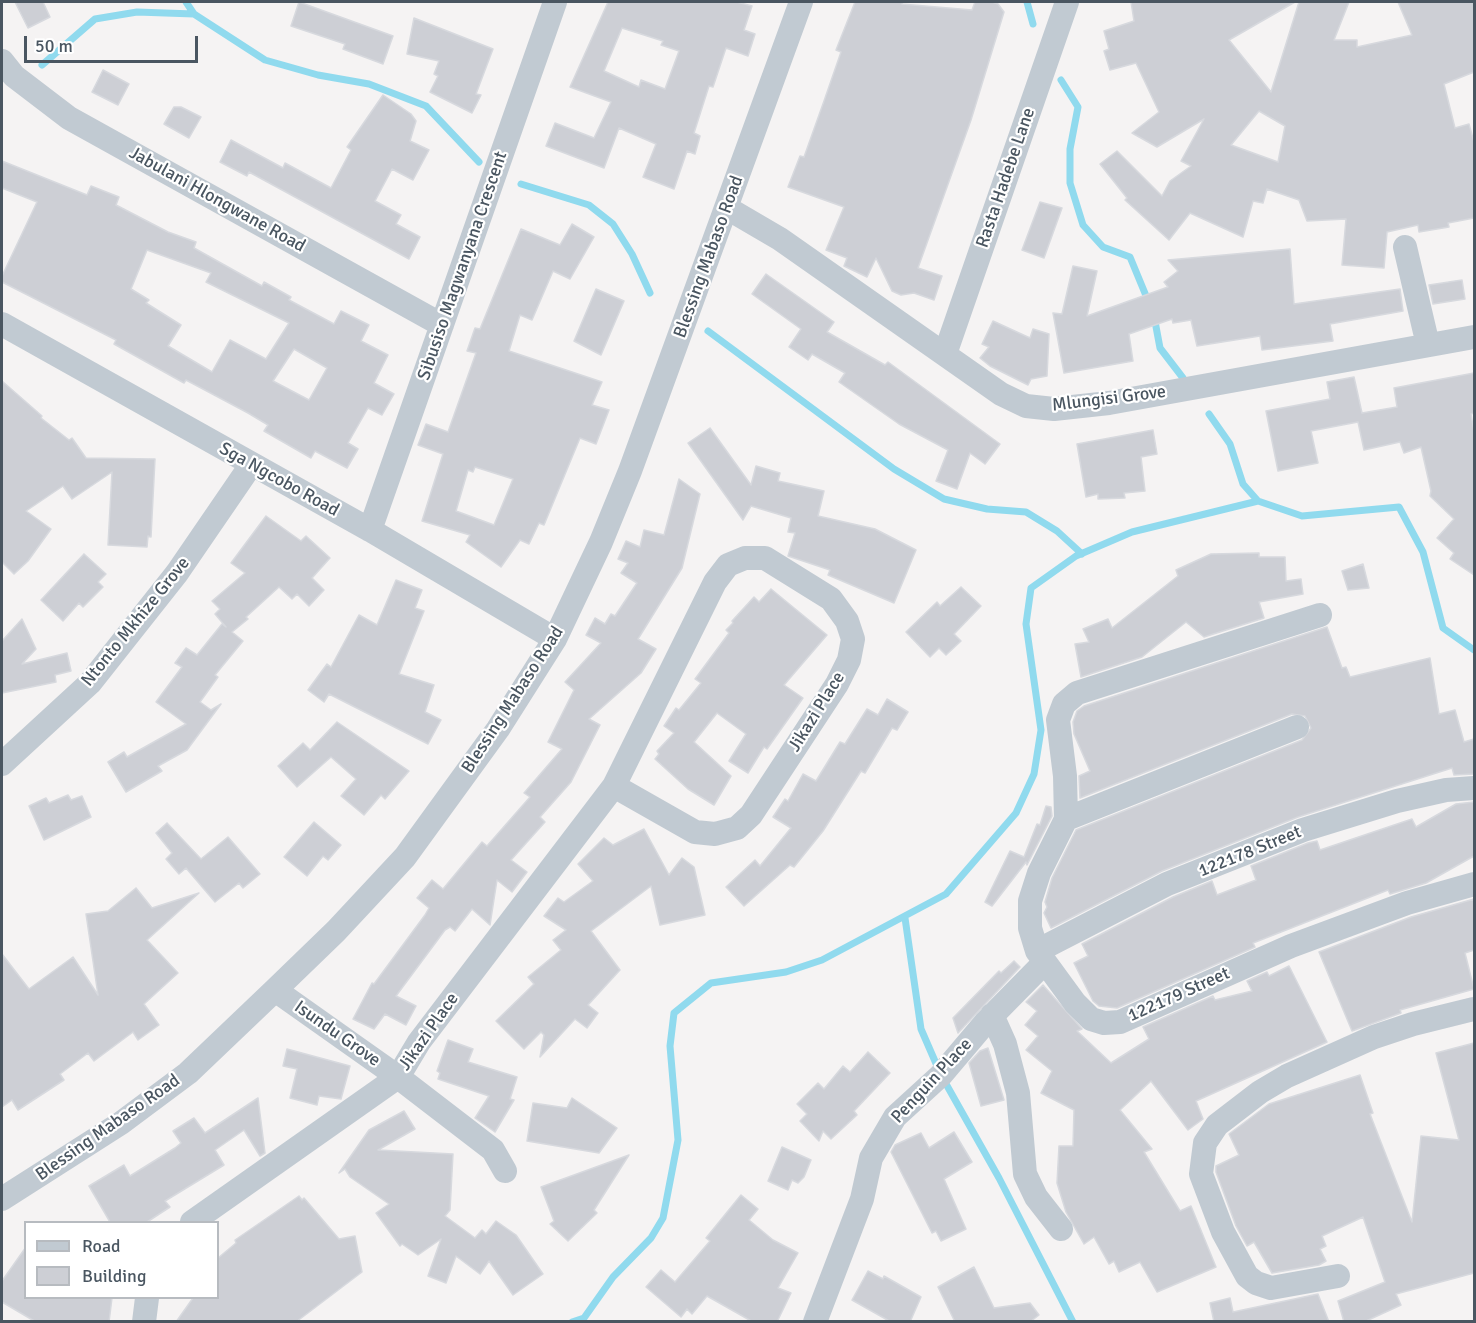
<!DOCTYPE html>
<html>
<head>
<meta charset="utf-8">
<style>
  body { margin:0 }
  #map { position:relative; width:1476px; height:1323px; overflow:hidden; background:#f5f3f3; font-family:Signika,sans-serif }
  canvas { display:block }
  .frame { position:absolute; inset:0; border:3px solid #4a5661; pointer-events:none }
  .legend { position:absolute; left:24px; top:1221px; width:195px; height:78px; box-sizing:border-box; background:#fff; border:2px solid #b7bbc0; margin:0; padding:8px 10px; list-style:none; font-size:18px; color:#4a5661 }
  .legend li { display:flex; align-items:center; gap:12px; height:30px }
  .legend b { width:30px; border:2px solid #b7bbc0 }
  .scale { position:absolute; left:24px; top:36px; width:174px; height:27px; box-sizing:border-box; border:3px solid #4a5661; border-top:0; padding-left:8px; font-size:18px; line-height:21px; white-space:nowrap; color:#4a5661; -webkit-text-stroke:4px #fff; paint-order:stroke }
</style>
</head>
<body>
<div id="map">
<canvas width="1476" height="1323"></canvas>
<div class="frame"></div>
<ul class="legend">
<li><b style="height:8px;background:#c1cad2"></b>Road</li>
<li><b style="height:16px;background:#cdcfd5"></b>Building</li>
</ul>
<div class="scale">50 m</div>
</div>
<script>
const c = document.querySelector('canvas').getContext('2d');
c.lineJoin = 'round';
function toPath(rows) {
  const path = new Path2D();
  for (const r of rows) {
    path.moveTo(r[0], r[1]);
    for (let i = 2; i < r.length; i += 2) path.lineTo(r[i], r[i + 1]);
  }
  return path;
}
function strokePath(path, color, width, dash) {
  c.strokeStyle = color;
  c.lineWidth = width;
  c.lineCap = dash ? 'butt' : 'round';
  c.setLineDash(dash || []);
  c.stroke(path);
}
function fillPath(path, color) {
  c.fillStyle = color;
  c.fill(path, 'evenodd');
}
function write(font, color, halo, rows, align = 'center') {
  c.font = font + ' Signika,sans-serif';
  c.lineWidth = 4.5;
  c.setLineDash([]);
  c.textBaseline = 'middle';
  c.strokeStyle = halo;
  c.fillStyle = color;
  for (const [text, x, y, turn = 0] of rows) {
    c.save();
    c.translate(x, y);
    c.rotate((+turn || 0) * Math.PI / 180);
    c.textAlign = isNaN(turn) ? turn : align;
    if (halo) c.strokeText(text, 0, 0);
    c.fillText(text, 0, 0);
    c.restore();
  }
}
strokePath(toPath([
  [186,2,194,14,265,60,318,75,369,84,426,106,479,162],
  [1027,2,1033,24],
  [42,65,95,19,137,12,194,14],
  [1061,80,1078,107,1070,149,1070,183,1083,225,1103,247,1130,257,1149,303],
  [521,184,589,205,613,224,632,254,650,293],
  [1154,316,1160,348,1183,378],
  [708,331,894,469,944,499,987,509,1026,512,1057,531,1082,554],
  [1209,414,1230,444,1243,484,1258,501],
  [905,918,921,1029,941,1075,999,1178,1073,1322],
  [572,1322,584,1318,613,1277,651,1238,663,1218,678,1140,670,1046,674,1013,711,983,786,972,822,960,946,894,1016,813,1034,774,1041,730,1026,624,1031,588,1076,556,1132,532,1258,501,1302,516,1399,507,1423,552,1443,628,1474,650]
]), '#90daee', 7);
const building = toPath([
  [15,2,43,2,50,17,28,28,15,2],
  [299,2,393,36,383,64,343,49,345,44,291,26,299,2],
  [608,2,737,2,752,6,744,30,755,34,748,56,726,48,713,87,709,86,694,133,700,136,695,154,687,151,674,189,643,177,656,144,619,128,604,168,546,146,555,123,594,138,611,102,570,87,608,2],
  [622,28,663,41,661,45,679,51,665,89,641,80,639,87,604,71,622,28],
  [855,2,903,2,902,4,972,10,975,2,992,2,998,4,1004,12,971,120,918,268,942,276,934,300,914,293,901,295,892,291,876,258,867,277,844,266,847,258,826,250,844,207,788,187,800,156,804,157,824,101,841,52,836,50,855,2],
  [1131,2,1295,2,1229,40,1271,92,1299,2,1349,2,1334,40,1357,40,1357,47,1412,35,1398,2,1474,2,1474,72,1444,84,1455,128,1469,124,1474,142,1474,218,1448,223,1449,227,1419,232,1418,225,1387,232,1384,268,1342,265,1346,219,1307,221,1299,200,1267,189,1263,203,1253,201,1243,237,1190,213,1169,240,1125,200,1127,198,1100,164,1117,151,1162,196,1170,181,1191,166,1181,161,1204,119,1157,147,1132,133,1159,112,1136,63,1110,70,1104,51,1109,49,1104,31,1134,21,1131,2],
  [1259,111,1285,126,1278,162,1231,145,1259,111],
  [414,18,493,49,476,94,481,95,472,113,430,92,438,76,434,74,439,61,407,54,414,18],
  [103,70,129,84,118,105,92,92,103,70],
  [383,95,411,114,416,121,410,141,429,150,413,180,392,169,375,201,401,215,396,224,420,237,409,259,249,172,247,176,220,162,231,140,283,168,285,163,331,188,351,150,347,147,383,95],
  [174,107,181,107,201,117,189,138,164,124,174,107],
  [2,161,87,195,91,186,119,197,116,205,168,232,196,242,194,248,262,286,264,282,291,297,289,300,334,324,341,311,369,325,361,341,388,355,374,383,394,394,382,415,368,408,348,443,358,449,347,468,315,451,311,458,264,431,268,425,248,413,186,380,184,383,114,344,116,340,2,282,2,276,37,202,2,188,2,161],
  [147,250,211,273,206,282,289,323,266,359,230,340,212,372,168,346,181,325,146,303,149,300,131,289,147,250],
  [294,349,327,368,309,400,273,381,294,349],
  [1040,202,1062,208,1044,258,1022,250,1040,202],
  [572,224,594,237,570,279,553,271,532,320,520,315,509,351,602,382,592,405,609,410,596,444,580,438,544,525,539,523,529,544,520,540,501,567,466,542,470,535,422,521,443,454,418,445,426,424,448,432,476,353,467,351,475,328,480,329,521,229,560,245,572,224],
  [475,467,513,479,494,525,456,511,468,470,473,472,475,467],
  [1290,249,1294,304,1400,289,1403,311,1330,324,1333,341,1262,350,1260,336,1197,346,1191,320,1173,323,1172,319,1129,334,1133,361,1064,373,1053,313,1062,314,1073,266,1097,271,1087,316,1168,287,1164,282,1178,271,1168,260,1290,249],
  [766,274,834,322,827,332,885,365,888,362,1000,444,985,464,970,453,957,489,936,481,948,450,899,424,839,382,845,373,812,354,808,360,789,347,801,329,752,294,766,274],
  [1462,280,1465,299,1433,304,1429,285,1462,280],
  [596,289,624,301,601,355,574,341,596,289],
  [993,321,1030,338,1033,329,1049,334,1047,376,1031,379,1028,385,990,366,980,358,989,347,982,344,993,321],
  [1474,373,1474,413,1471,414,1474,432,1474,575,1450,559,1454,553,1437,538,1454,519,1430,496,1431,491,1421,447,1404,453,1400,442,1364,450,1358,422,1311,431,1318,463,1278,471,1266,411,1330,399,1327,382,1354,377,1362,413,1397,407,1394,388,1474,373],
  [2,381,42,416,41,418,69,440,72,438,86,458,155,459,151,537,148,536,147,547,108,545,112,472,72,499,63,486,26,511,51,529,28,561,14,574,2,562,2,381],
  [710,428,751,485,756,466,780,473,778,481,824,491,818,516,875,529,916,550,894,603,828,575,830,570,788,556,795,533,788,532,791,518,751,506,743,520,688,443,710,428],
  [1153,430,1157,454,1141,457,1145,491,1124,493,1125,498,1098,499,1098,494,1086,497,1077,444,1153,430],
  [679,479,700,494,682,568,638,639,656,649,641,673,589,719,600,725,571,782,540,817,545,822,511,860,527,872,512,892,497,880,490,925,472,909,455,931,450,927,445,930,396,996,416,1006,406,1025,385,1014,374,1029,353,1019,372,983,374,984,425,915,429,908,417,898,432,880,443,889,482,842,487,846,530,797,524,793,562,749,548,742,574,690,565,682,601,643,586,635,595,618,605,624,611,614,615,616,637,583,621,573,628,563,618,559,626,541,640,547,644,530,664,535,679,479],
  [266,516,301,541,306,536,330,558,312,578,324,590,309,606,297,594,292,599,279,587,246,617,248,619,232,632,243,641,215,675,218,677,200,702,211,710,221,704,187,750,158,766,162,771,126,792,108,762,124,752,127,757,186,724,156,702,182,667,175,663,186,648,197,655,222,624,226,627,215,614,220,609,212,601,245,573,231,563,266,516],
  [1259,553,1259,557,1285,557,1286,581,1301,579,1303,594,1259,602,1264,618,1204,637,1186,622,1142,657,1081,677,1075,644,1089,642,1083,629,1108,619,1112,628,1178,576,1176,570,1211,554,1259,553],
  [84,554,106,574,98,582,103,587,83,607,79,603,63,621,41,600,84,554],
  [1363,564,1369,588,1348,590,1342,571,1363,564],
  [396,580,422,590,415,608,424,611,399,674,434,685,425,712,441,720,428,744,329,694,324,702,308,690,327,664,331,667,359,615,377,625,396,580],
  [961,587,981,606,954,634,961,641,946,655,939,648,930,657,906,632,937,602,940,606,961,587],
  [771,589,827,635,784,685,803,698,767,749,764,747,748,773,729,761,746,734,717,713,694,742,731,776,714,805,688,789,655,759,659,754,657,751,674,733,664,726,676,708,679,710,701,683,695,679,729,633,726,630,733,623,732,621,754,597,759,602,771,589],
  [22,619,36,649,22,664,67,653,71,671,55,675,56,682,2,693,2,641,22,619],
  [1327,627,1342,668,1346,667,1350,677,1430,658,1439,714,1455,710,1464,742,1474,739,1474,774,1454,775,1452,768,1298,817,1162,871,1051,928,1044,913,1047,907,1045,902,1052,878,1076,830,1302,740,1311,728,1305,716,1292,714,1080,798,1079,776,1090,771,1074,734,1073,722,1077,711,1084,706,1327,627],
  [887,699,908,712,897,730,892,728,865,773,861,771,823,831,794,867,790,865,744,906,726,887,755,860,760,866,791,828,773,817,785,799,788,801,803,774,816,781,840,742,845,744,867,709,878,715,887,699],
  [337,722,409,771,385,799,381,795,364,815,341,796,356,779,331,757,297,787,278,766,303,743,310,750,337,722],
  [68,795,71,800,82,796,91,817,44,840,29,806,46,798,49,803,68,795],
  [1474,802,1474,856,1426,883,1390,894,1388,890,1253,943,1255,947,1117,1008,1099,1006,1093,1001,1074,963,1088,956,1082,944,1173,897,1212,881,1217,895,1256,880,1251,866,1308,843,1317,841,1320,850,1412,819,1416,827,1456,804,1474,802],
  [1046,806,1051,807,1052,816,1027,865,1026,862,992,906,985,902,1010,851,1024,857,1037,824,1040,825,1046,806],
  [314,822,341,845,328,860,323,856,307,876,284,857,314,822],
  [167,823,201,859,228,837,260,874,243,888,239,883,215,902,186,868,179,874,166,859,172,853,156,833,167,823],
  [644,829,669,875,682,858,694,867,705,915,660,925,651,886,591,931,620,970,588,1005,598,1013,587,1028,575,1019,540,1057,544,1035,541,1032,524,1049,496,1021,534,984,528,977,561,950,553,940,566,930,544,916,558,898,564,902,593,881,578,864,604,838,613,845,644,829],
  [136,888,152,908,199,893,147,940,178,973,144,1004,159,1025,138,1040,133,1032,94,1061,88,1053,60,1074,64,1080,18,1110,12,1100,2,1107,2,954,29,989,73,957,98,995,86,914,108,911,136,888],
  [1474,899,1474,950,1465,953,1474,989,1400,1010,1401,1013,1352,1031,1319,952,1411,917,1474,899],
  [1014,961,1020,967,958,1033,953,1018,999,971,1001,973,1014,961],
  [1289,966,1327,1042,1196,1101,1203,1119,1188,1130,1151,1081,1120,1110,1152,1149,1144,1152,1180,1211,1191,1206,1216,1267,1157,1292,1140,1262,1119,1272,1114,1261,1109,1264,1094,1237,1084,1244,1066,1212,1057,1183,1059,1146,1073,1146,1074,1110,1041,1093,1052,1071,1026,1050,1038,1036,1025,1025,1037,1011,1026,1002,1043,985,1082,1029,1077,1031,1111,1063,1149,1039,1143,1027,1213,996,1215,1000,1252,991,1247,981,1267,972,1269,976,1289,966],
  [448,1040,473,1049,468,1062,517,1077,510,1099,514,1100,495,1132,475,1118,489,1096,438,1079,440,1073,437,1071,448,1040],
  [1474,1043,1474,1273,1396,1294,1401,1305,1364,1322,1344,1322,1338,1301,1385,1282,1363,1217,1322,1236,1326,1246,1320,1249,1326,1261,1319,1265,1272,1273,1254,1242,1247,1246,1236,1226,1216,1172,1216,1166,1239,1155,1229,1134,1269,1104,1360,1075,1373,1113,1370,1114,1412,1222,1421,1136,1459,1140,1436,1053,1474,1043],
  [988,1048,1004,1100,981,1106,969,1063,980,1051,988,1048],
  [287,1049,350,1066,341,1099,319,1096,317,1105,290,1098,297,1069,283,1066,287,1049],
  [868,1052,890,1073,854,1111,857,1115,831,1139,823,1131,819,1141,800,1121,807,1114,797,1104,818,1083,824,1089,843,1066,850,1072,868,1052],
  [258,1098,265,1153,260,1156,244,1130,215,1150,224,1165,165,1201,170,1207,147,1222,110,1222,89,1186,124,1165,130,1176,175,1148,181,1143,173,1131,194,1118,205,1133,258,1098],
  [572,1098,617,1128,599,1153,527,1141,533,1103,567,1108,572,1098],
  [404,1111,415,1129,378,1150,453,1154,450,1210,445,1216,475,1238,482,1230,486,1234,496,1221,516,1235,543,1274,513,1295,489,1261,480,1274,456,1256,446,1283,428,1276,441,1239,418,1255,402,1244,400,1246,376,1213,389,1204,350,1177,345,1169,339,1173,369,1130,404,1111],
  [954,1132,972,1162,944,1179,966,1229,941,1241,936,1231,932,1233,891,1152,895,1145,921,1133,929,1148,954,1132],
  [782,1147,811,1160,804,1177,798,1183,792,1180,788,1190,768,1181,782,1147],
  [629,1155,594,1210,597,1213,568,1241,550,1224,554,1221,541,1187,629,1155],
  [741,1195,758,1209,749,1220,773,1240,798,1253,778,1288,791,1293,777,1322,753,1322,707,1296,692,1314,687,1309,681,1317,646,1287,661,1270,675,1282,710,1241,706,1238,741,1195],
  [299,1196,302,1200,304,1198,339,1239,355,1236,362,1272,296,1322,176,1322,193,1298,218,1298,218,1258,236,1243,235,1240,299,1196],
  [26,1247,26,1298,112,1298,109,1322,36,1322,2,1302,2,1281,26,1247],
  [974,1267,994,1308,1030,1303,1039,1315,1030,1322,955,1322,938,1287,974,1267],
  [868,1271,883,1279,884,1276,921,1297,910,1322,891,1322,852,1300,868,1271],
  [1318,1294,1329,1322,1214,1322,1210,1303,1230,1298,1233,1312,1318,1294]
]);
fillPath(building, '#cdcfd5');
strokePath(building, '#d7d9de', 1.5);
strokePath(toPath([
  [2,61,14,76,69,118,442,325],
  [727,208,780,239,1001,394,1026,406,1054,409,1109,403,1474,337],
  [1405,247,1428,345],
  [2,324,370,530,555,639],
  [945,354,1067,2],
  [370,530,555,2],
  [1320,615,1077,693,1064,704,1058,720,1065,776,1066,819,1039,873,1030,901,1030,928,1037,951,1075,1003,1091,1019,1104,1023,1120,1022,1291,946,1407,903,1474,884],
  [2,764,90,683,177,573,251,465],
  [1066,819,1297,727],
  [1037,951,1167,884,1303,830,1397,801,1446,790,1474,788],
  [275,990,398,1077,493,1150,505,1171],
  [992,1015,1005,1044,1018,1093,1025,1174,1036,1197,1061,1229],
  [2,1199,121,1123,188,1073,275,990,336,931,405,857,498,729,555,639,601,542,630,471,801,2],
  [192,1222,398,1077,419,1042,614,786,715,582,728,565,745,558,765,558,831,599,847,621,853,639,849,660,837,684,751,815,737,828,715,834,695,832,614,786],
  [1338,1276,1271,1288,1256,1283,1247,1276,1223,1232,1201,1174,1205,1143,1217,1125,1260,1092,1287,1076,1374,1037,1413,1024,1474,1009],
  [144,1322,147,1298],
  [815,1322,862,1199,871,1158,895,1117,941,1075,985,1023,1044,963]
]), '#c1cad2', 24);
write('18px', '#4a5661', '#fff', [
  ["Rasta Hadebe Lane",1006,178,-71],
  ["Jabulani Hlongwane Road",217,200,29],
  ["Blessing Mabaso Road",709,257,-70],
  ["Sibusiso Magwanyana Crescent",463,266,-71],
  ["Mlungisi Grove",1109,399,-7],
  ["Sga Ngcobo Road",279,480,29],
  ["Ntonto Mkhize Grove",136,622,-51],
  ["Blessing Mabaso Road",513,700,-57],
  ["Jikazi Place",817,712,-58],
  ["122178 Street",1250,852,-22],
  ["122179 Street",1179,995,-24],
  ["Jikazi Place",429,1032,-55],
  ["Isundu Grove",337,1034,35],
  ["Penguin Place",932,1081,-47],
  ["Blessing Mabaso Road",108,1128,-35]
]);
</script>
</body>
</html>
